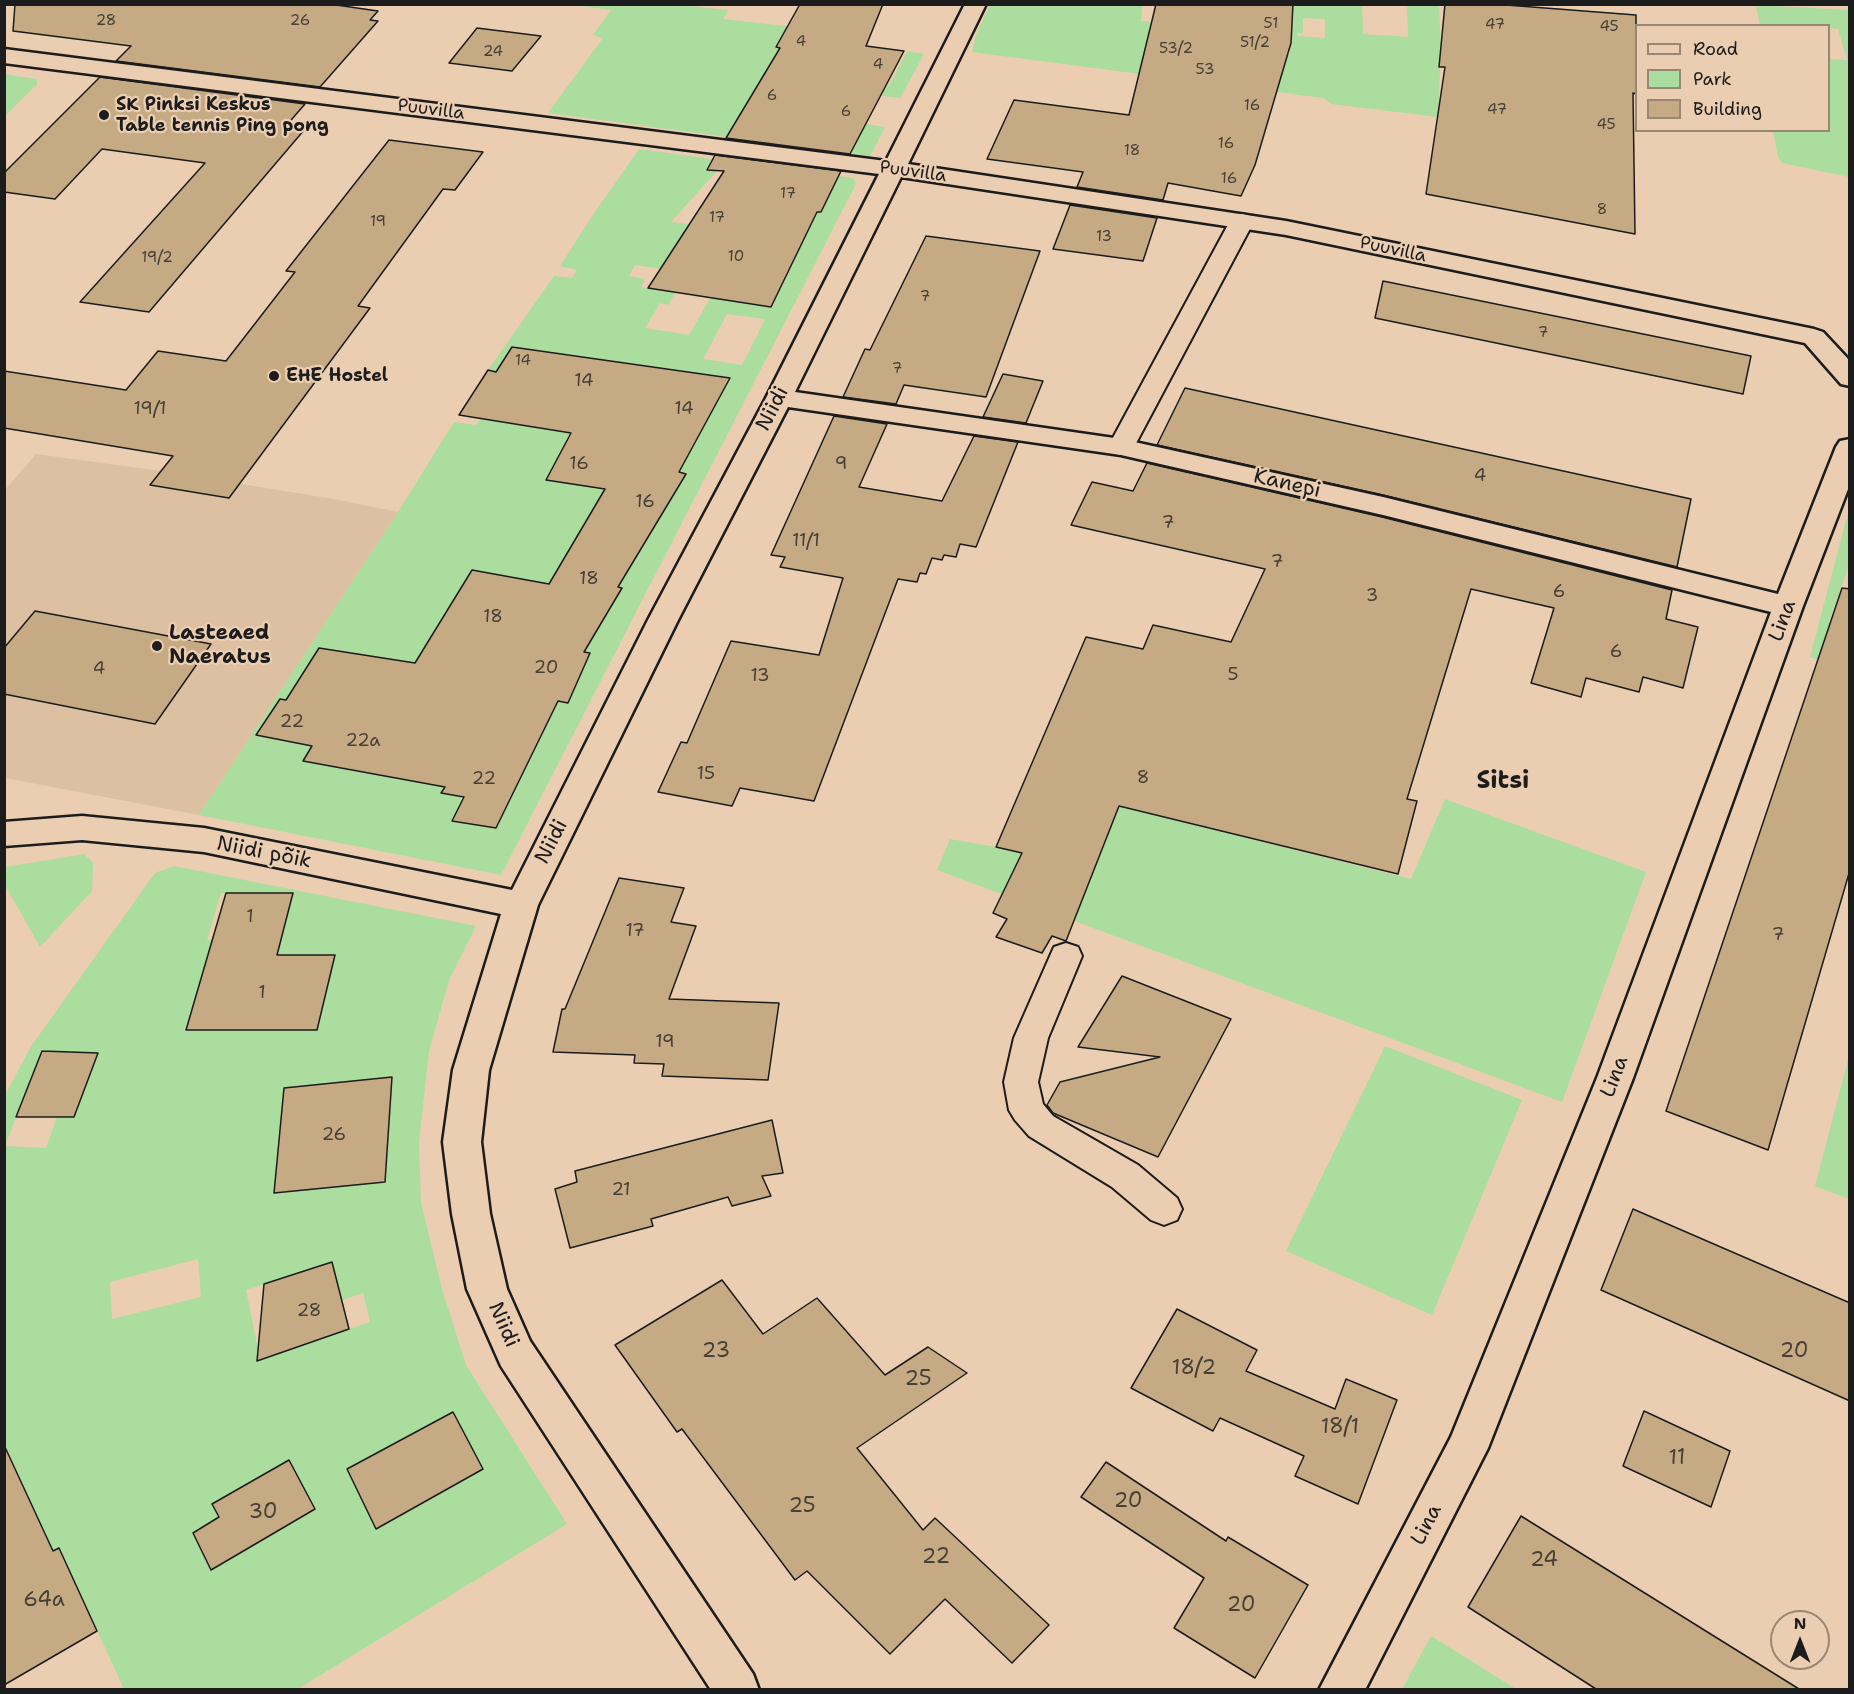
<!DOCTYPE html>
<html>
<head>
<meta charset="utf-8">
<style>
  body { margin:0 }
  #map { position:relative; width:1854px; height:1694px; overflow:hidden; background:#ebceb1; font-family:"Shantell Sans",sans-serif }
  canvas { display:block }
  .frame { position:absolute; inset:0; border:6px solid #1c1c1c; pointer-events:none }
  .legend { position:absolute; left:1635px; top:24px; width:195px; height:108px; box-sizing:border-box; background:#ebceb1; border:2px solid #988775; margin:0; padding:8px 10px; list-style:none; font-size:18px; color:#1c1c1c }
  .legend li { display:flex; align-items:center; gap:12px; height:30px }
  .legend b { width:30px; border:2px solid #988775 }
  .north { position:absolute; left:1770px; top:1610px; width:60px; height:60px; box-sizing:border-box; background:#ebceb1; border:2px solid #988775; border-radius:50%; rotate:0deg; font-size:16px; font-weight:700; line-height:24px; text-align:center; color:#1c1c1c }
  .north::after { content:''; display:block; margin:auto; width:21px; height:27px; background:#1c1c1c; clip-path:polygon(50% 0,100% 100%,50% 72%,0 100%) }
</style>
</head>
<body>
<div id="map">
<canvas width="1854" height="1694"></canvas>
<div class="frame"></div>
<ul class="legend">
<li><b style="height:8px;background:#ebceb1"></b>Road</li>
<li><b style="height:16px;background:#aadd9e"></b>Park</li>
<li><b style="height:16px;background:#c6aa84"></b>Building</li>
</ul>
<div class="north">N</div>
</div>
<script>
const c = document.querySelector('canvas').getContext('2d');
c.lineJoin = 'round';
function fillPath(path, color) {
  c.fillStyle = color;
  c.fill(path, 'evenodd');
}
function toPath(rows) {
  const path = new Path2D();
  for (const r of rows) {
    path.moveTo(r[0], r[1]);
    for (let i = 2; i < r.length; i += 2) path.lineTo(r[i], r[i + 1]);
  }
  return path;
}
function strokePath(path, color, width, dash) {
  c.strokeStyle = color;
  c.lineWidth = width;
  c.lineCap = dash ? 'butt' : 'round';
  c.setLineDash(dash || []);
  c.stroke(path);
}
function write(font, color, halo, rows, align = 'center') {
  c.font = font + ' "Shantell Sans",sans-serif';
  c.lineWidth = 4.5;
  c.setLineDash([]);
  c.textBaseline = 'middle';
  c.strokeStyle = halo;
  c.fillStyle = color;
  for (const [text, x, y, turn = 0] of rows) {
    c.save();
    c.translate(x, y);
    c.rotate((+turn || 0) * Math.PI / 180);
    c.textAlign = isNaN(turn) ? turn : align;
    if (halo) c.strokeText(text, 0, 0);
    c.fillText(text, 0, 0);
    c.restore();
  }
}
fillPath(toPath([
  [36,454,161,471,334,499,398,512,199,815,5,778,5,490]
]), '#dcc0a1');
fillPath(toPath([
  [573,5,681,5,728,10,723,19,803,28,782,37,777,47,859,57,827,78,889,86,907,51,924,54,900,98,760,81,749,99,808,135,857,141,866,124,885,127,870,156,548,113,603,38,593,35,611,10],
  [990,5,1142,5,1141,21,1180,23,1150,30,1144,54,1241,52,1290,55,1293,5,1362,5,1363,34,1408,37,1407,5,1439,5,1441,45,1438,117,1331,104,1323,98,972,52,976,35],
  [1303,18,1325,19,1325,38,1297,36,1297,33,1303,33],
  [1756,5,1849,10,1849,177,1782,163,1778,157,1773,131,1828,130,1829,59,1847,60,1838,29,1829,28,1828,26,1760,25],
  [5,74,37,79,37,84,5,116],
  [639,149,726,161,671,222,732,230,744,202,821,212,833,186,764,166,853,178,856,184,501,875,199,815,398,512,454,422,476,425,481,418,482,406,473,418,466,417,483,391,507,373,488,370,554,276,572,278,577,270,560,266,595,212],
  [777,262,793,264,784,282,735,276],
  [635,265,669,270,716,288,689,335,645,328,660,303,668,305,676,292,641,287,645,279,629,276],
  [727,314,765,319,742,365,703,359],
  [512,347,547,352,498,369],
  [567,441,592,487,546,480],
  [625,462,686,474,654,526],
  [572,546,628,556,611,586,558,570],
  [472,570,535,581,457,595],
  [539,646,590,654,568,703,513,694],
  [530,759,496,828,452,821,464,797,441,793,457,763],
  [1849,509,1849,565,1829,622,1849,628,1849,670,1810,657],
  [1445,799,1646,872,1562,1102,937,870,950,839,996,847,1093,871,1119,806,1411,879],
  [84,854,93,863,92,891,40,947,5,885,5,867],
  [174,866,476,926,449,980,429,1051,419,1142,421,1203,442,1289,466,1365,567,1524,296,1690,124,1689,59,1548,18,1570,5,1516,29,1497,5,1445,5,1095,32,1045,155,873],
  [221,893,292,893,280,940,207,940],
  [335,955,316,1030,186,1030],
  [42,1051,97,1053,57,1117,46,1148,5,1146],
  [392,1077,385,1182,274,1193,284,1088],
  [198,1259,201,1297,112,1319,110,1282],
  [332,1262,342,1300,363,1293,370,1322,260,1359,246,1290],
  [452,1413,483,1469,376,1528,347,1469],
  [288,1460,315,1508,212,1570,193,1533,219,1517],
  [1385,1046,1522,1100,1432,1315,1286,1251],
  [1849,1056,1849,1199,1815,1186],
  [1431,1636,1516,1689,1402,1689]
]), '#aadd9e');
const building = toPath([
  [15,4,329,4,378,11,370,20,378,21,320,87,116,61,131,46,13,31,15,4],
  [800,4,883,4,866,46,904,51,850,154,726,138,780,48,776,47,800,4],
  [1156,4,1293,4,1291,43,1255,165,1241,196,1168,183,1163,200,1077,187,1083,172,987,159,1014,100,1129,115,1156,4],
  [1445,4,1493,4,1636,15,1636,94,1633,93,1635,234,1426,194,1445,67,1439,67,1445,4],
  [477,28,541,36,512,71,449,63,477,28],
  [100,77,305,104,285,127,305,129,149,312,80,302,205,163,102,149,55,199,4,192,4,173,100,77],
  [389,140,483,152,455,190,443,189,358,306,370,308,229,498,150,485,173,456,4,428,4,371,126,390,158,351,226,361,295,272,286,271,389,140],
  [715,155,841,171,821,212,817,212,771,307,648,288,724,171,707,170,715,155],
  [1070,205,1157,218,1143,261,1053,249,1070,205],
  [926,236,1040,251,986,397,904,385,896,404,843,397,865,349,870,350,926,236],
  [1383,281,1751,356,1743,394,1375,318,1383,281],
  [512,347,730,378,679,472,686,474,618,587,622,588,584,652,590,653,568,703,558,701,496,828,452,821,464,797,441,793,445,787,303,761,312,746,256,735,280,699,286,700,319,648,415,663,472,570,549,584,605,489,546,480,571,433,459,415,488,370,496,372,512,347],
  [1003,374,1043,381,1026,423,983,417,1003,374],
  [1185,388,1691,499,1677,567,1383,495,1157,445,1185,388],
  [834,416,887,424,859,487,942,501,974,436,1018,442,976,547,960,544,956,557,944,555,942,560,932,558,926,574,920,573,917,582,898,579,814,801,740,788,732,806,658,792,681,742,687,743,731,641,819,655,843,578,780,567,785,557,771,555,834,416],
  [1147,463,1382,517,1672,590,1666,619,1698,627,1683,688,1643,677,1639,692,1586,678,1581,697,1531,683,1554,608,1471,589,1407,799,1417,801,1398,874,1119,806,1066,941,1052,936,1042,953,996,937,1007,919,993,913,1022,853,996,847,1086,637,1143,649,1153,625,1231,642,1265,569,1071,525,1092,482,1133,491,1147,463],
  [1842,588,1850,589,1850,870,1768,1150,1666,1111,1842,588],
  [35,611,211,644,155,724,4,694,4,648,35,611],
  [619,878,684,888,671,922,696,926,669,999,779,1003,768,1080,662,1076,664,1064,634,1063,635,1055,553,1052,562,1009,565,1009,619,878],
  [226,893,293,893,277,955,335,955,317,1030,186,1030,226,893],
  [1122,976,1231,1019,1158,1157,1053,1113,1047,1105,1060,1082,1160,1057,1078,1047,1122,976],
  [42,1051,98,1053,74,1117,16,1117,42,1051],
  [392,1077,385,1182,274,1193,284,1088,392,1077],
  [772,1120,783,1173,762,1176,771,1196,732,1206,728,1197,651,1219,653,1226,570,1248,555,1189,577,1182,575,1171,772,1120],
  [1633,1209,1850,1303,1850,1401,1601,1290,1633,1209],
  [332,1262,349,1329,257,1361,264,1284,332,1262],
  [722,1280,763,1334,817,1298,885,1375,928,1347,967,1373,857,1448,923,1530,935,1518,1049,1625,1012,1663,945,1599,890,1654,807,1571,795,1580,682,1429,677,1432,615,1345,722,1280],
  [1177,1309,1257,1350,1246,1371,1335,1409,1346,1379,1397,1400,1358,1504,1295,1476,1304,1456,1220,1418,1213,1431,1131,1388,1177,1309],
  [1644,1411,1730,1451,1711,1507,1623,1466,1644,1411],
  [453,1412,483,1469,376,1529,347,1469,453,1412],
  [4,1445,53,1551,59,1548,97,1631,4,1685,4,1445],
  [289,1460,315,1509,211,1570,193,1533,219,1517,212,1504,289,1460],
  [1106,1462,1226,1541,1228,1537,1308,1585,1255,1678,1174,1628,1204,1578,1081,1497,1106,1462],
  [1521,1516,1799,1689,1596,1689,1468,1607,1521,1516]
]);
fillPath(building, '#c6aa84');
strokePath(building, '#1c1c1c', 1.5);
const lane = toPath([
  [1242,214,1250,216,1254,221,1134,447,1130,453,1121,455,1112,453,1108,447,1230,221,1234,216,1242,214],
  [1066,943,1078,947,1082,956,1048,1038,1038,1082,1043,1104,1053,1116,1138,1165,1177,1198,1182,1209,1177,1220,1164,1225,1151,1220,1112,1187,1029,1136,1015,1120,1009,1110,1004,1082,1014,1038,1054,947,1066,943]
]);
const street = toPath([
  [965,4,986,4,908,164,1286,221,1814,329,1823,332,1850,361,1850,386,1841,384,1805,343,1286,235,901,177,795,392,1121,439,1383,497,1778,594,1836,447,1840,441,1850,439,1850,484,1803,606,1633,1078,1488,1448,1365,1690,1319,1690,1451,1437,1597,1078,1771,612,1383,515,1121,455,788,407,678,620,538,905,489,1070,481,1142,490,1214,507,1289,530,1341,753,1674,759,1690,711,1690,501,1366,467,1289,452,1214,443,1142,453,1070,501,914,204,852,82,840,4,846,4,822,82,816,204,828,512,890,648,620,766,398,879,174,4,63,4,49,886,161,965,4]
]);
strokePath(lane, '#1c1c1c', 4);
strokePath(street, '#1c1c1c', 5);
fillPath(lane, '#ebceb1');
fillPath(street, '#ebceb1');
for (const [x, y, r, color] of [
  [104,115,6,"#1c1c1c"],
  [274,376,6,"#1c1c1c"],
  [157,646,6,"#1c1c1c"]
]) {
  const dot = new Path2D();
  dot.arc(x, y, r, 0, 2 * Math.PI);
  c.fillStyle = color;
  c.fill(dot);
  strokePath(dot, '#ebceb1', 2);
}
write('15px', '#464036', null, [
  ["28",106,21],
  ["26",300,21],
  ["51",1271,24],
  ["47",1495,25],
  ["45",1609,27],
  ["4",801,42],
  ["51/2",1255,43],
  ["53/2",1176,49],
  ["24",493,52],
  ["4",878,65],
  ["53",1205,70],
  ["6",772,96],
  ["16",1252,106],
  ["47",1497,110],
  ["6",846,112],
  ["45",1606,125],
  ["16",1226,144],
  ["18",1132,151],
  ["16",1229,179],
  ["17",788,194],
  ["8",1602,210],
  ["17",717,218],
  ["19",378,222],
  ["13",1104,237],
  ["10",736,257],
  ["19/2",157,258],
  ["7",925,297],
  ["7",1543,333],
  ["14",523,361],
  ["7",897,369]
]);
write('bold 18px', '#1c1c1c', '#ebceb1', [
  ["SK Pinksi Keskus",116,105],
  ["Table tennis Ping pong",116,126],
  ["EHE Hostel",286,376]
], 'left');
write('18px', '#1c1c1c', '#ebceb1', [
  ["Puuvilla",431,110,7],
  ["Puuvilla",913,172,8],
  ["Puuvilla",1393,250,12]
]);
write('18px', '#464036', null, [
  ["14",584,381],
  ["19/1",150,409],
  ["14",684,409],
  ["16",579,464],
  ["9",841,464],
  ["4",1480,476],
  ["16",645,502],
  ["7",1168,523],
  ["11/1",806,541],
  ["7",1277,562],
  ["18",589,579],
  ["6",1559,592],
  ["3",1372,596],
  ["18",493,617],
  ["6",1616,652],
  ["20",546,668],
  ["4",99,669],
  ["5",1233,675],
  ["13",760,676],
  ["22",292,722],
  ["22a",363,741],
  ["15",706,774],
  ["8",1143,778],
  ["22",484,779],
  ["1",250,917],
  ["17",635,931],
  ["7",1778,935],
  ["1",262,993],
  ["19",665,1042],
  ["26",334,1135],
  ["21",621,1190],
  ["28",309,1311]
]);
write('21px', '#1c1c1c', '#ebceb1', [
  ["Niidi",773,409,-63],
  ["Kanepi",1287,484,13],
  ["Lina",1783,621,-70],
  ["Niidi",552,842,-63],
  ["Niidi põik",264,853,11],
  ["Lina",1615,1077,-69],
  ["Niidi",503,1325,66],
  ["Lina",1427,1525,-63]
]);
write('bold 21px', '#1c1c1c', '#ebceb1', [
  ["Lasteaed",169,634],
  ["Naeratus",169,658]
], 'left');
write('21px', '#464036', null, [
  ["23",716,1352],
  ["20",1794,1352],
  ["18/2",1194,1369],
  ["25",918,1380],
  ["18/1",1340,1428],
  ["11",1677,1459],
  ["20",1128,1502],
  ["25",802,1507],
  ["30",263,1513],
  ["22",936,1558],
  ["24",1544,1561],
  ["64a",44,1601],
  ["20",1241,1606]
]);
write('bold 24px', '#1c1c1c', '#ebceb1', [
  ["Sitsi",1503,782]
]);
</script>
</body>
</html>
